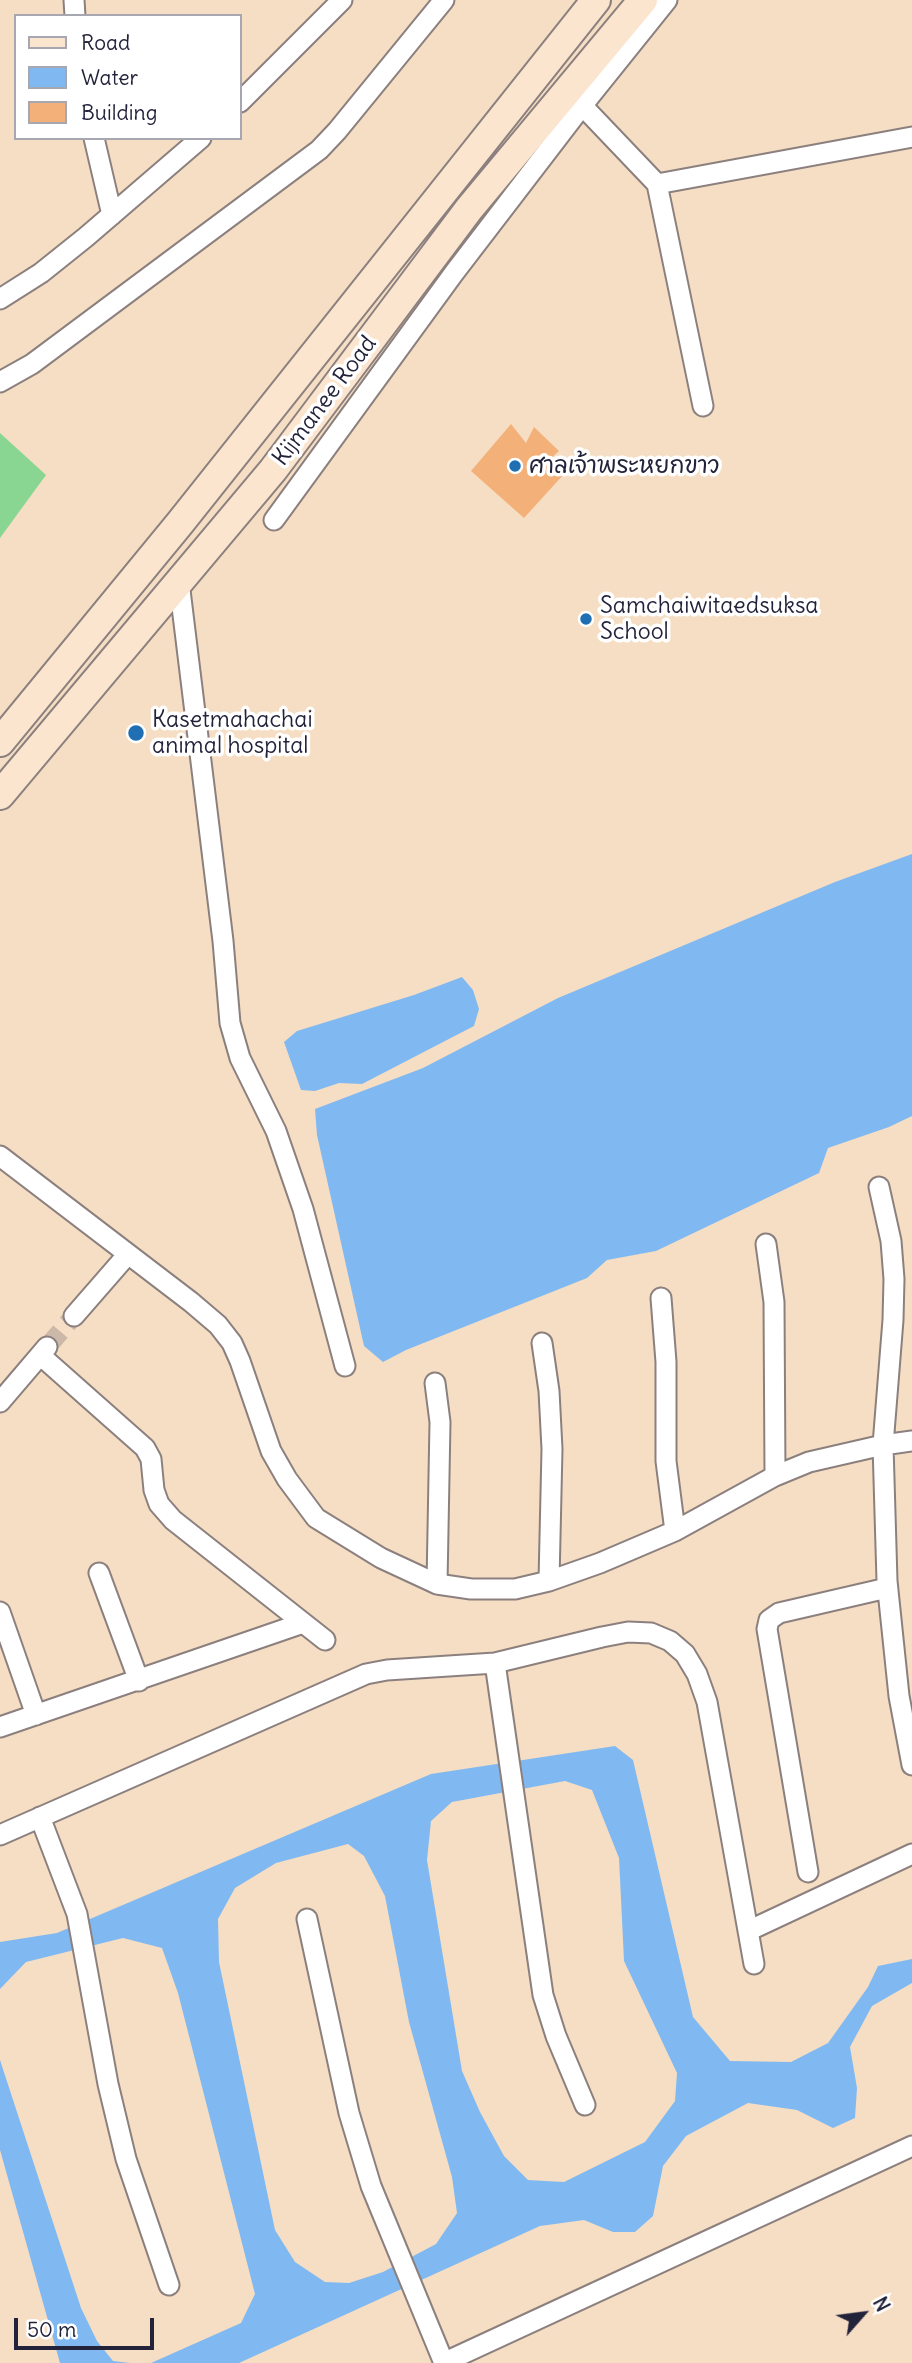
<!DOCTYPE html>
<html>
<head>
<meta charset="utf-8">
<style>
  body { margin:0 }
  #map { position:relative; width:912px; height:2363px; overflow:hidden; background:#f5dec3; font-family:Delius,sans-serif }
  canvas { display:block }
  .legend { position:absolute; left:14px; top:14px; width:228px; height:126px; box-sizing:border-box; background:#fff; border:2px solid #a7a7b1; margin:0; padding:9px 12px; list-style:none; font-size:21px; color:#22223b }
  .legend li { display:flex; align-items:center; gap:14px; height:35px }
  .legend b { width:35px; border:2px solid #a7a7b1 }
  .north { position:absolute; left:828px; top:2279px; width:70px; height:70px; -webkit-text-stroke:5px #fff; paint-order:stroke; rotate:62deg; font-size:19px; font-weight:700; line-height:28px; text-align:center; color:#22223b }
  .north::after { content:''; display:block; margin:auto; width:24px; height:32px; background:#22223b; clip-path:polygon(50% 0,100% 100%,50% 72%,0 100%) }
  .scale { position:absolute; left:14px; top:2318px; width:140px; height:32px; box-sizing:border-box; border:4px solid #22223b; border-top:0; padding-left:9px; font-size:21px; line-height:24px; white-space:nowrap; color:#22223b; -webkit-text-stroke:5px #fff; paint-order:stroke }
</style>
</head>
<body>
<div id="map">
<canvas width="912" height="2363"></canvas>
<ul class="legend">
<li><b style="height:9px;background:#fbe5cf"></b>Road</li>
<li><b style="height:19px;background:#80b9f1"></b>Water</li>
<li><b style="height:19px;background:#f3b179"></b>Building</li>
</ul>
<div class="north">N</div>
<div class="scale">50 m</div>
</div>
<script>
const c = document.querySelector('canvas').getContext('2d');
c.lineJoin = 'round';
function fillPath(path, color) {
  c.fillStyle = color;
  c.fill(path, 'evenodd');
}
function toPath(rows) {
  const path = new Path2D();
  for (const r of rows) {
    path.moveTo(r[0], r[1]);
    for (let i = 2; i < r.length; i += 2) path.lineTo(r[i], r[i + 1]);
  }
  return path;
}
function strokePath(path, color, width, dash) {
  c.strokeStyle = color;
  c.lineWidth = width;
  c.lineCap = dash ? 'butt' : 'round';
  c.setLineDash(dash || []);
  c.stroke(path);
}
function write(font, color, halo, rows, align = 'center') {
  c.font = font + ' Delius,"Playpen Sans Thai",sans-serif';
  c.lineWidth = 7;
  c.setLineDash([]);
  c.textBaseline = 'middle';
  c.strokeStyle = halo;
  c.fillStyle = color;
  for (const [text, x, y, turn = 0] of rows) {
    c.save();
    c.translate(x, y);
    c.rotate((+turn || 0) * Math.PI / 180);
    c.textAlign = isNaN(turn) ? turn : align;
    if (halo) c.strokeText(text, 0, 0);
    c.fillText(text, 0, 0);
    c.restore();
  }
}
fillPath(toPath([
  [0,433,46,475,0,538]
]), '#89d693');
fillPath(toPath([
  [912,854,912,1116,889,1127,828,1148,819,1173,656,1251,607,1260,587,1278,406,1350,383,1362,364,1346,317,1135,315,1109,423,1068,558,998,835,882],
  [462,977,473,990,479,1009,474,1026,362,1084,339,1083,315,1091,301,1090,284,1042,297,1031,414,995],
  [615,1746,633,1760,693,2017,730,2061,791,2062,828,2043,868,1987,878,1966,912,1959,912,1983,872,2006,850,2047,857,2088,855,2118,833,2128,797,2110,748,2103,686,2136,663,2166,653,2216,635,2232,613,2232,584,2220,540,2226,239,2363,151,2363,241,2323,255,2294,178,1993,162,1948,123,1938,26,1962,0,1989,0,1942,57,1933,431,1774],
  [565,1781,592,1790,619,1858,624,1961,677,2073,675,2101,645,2142,564,2182,528,2180,504,2156,480,2112,462,2071,427,1860,431,1821,452,1802],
  [348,1844,364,1856,385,1896,409,2022,452,2177,457,2213,436,2244,383,2272,349,2283,325,2282,295,2262,275,2230,219,1962,218,1919,235,1888,276,1863],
  [0,2060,81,2308,97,2341,113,2361,130,2363,60,2363,0,2150]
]), '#80b9f1');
fillPath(toPath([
  [511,424,526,443,534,427,559,451,549,460,564,474,524,518,471,471]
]), '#f3b179');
strokePath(toPath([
  [48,1346,74,1316]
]), '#cbb8a8', 19, [19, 10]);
const minor = toPath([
  [74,0,75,16],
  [575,98,657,184,703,406],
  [240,102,342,0],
  [94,138,112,215],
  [657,184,912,137],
  [0,299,41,273,86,237,201,138],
  [0,382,32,364,319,150,337,131,444,0],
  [274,520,454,273,582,106,667,0],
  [179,582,223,941,230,1023,240,1058,276,1131,303,1209,345,1366],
  [0,1156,191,1302,218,1325,232,1343,240,1361,271,1451,287,1479,316,1518,381,1558,437,1584,471,1589,515,1589,549,1581,600,1563,675,1531,775,1476,809,1462,883,1445,912,1441],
  [879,1187,891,1241,894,1279,893,1320,883,1445,887,1581,899,1696,912,1765],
  [766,1244,774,1302,775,1476],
  [661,1298,666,1362,666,1461,675,1531],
  [74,1316,128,1254],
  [542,1343,549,1391,552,1449,549,1581],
  [40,1355,145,1448,151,1459,154,1490,159,1504,173,1520,325,1640],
  [435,1383,440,1422,437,1584],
  [0,1402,47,1347],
  [99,1573,139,1681],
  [0,1612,36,1715],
  [495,1663,543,1995,556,2036,585,2105],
  [0,1727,303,1623],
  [40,1817,77,1914,108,2084,126,2159,169,2285],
  [0,1835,366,1674,387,1670,495,1663,602,1637,628,1632,651,1633,670,1641,685,1654,697,1674,707,1702,754,1964],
  [808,1872,767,1629,769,1620,779,1613,887,1588],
  [307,1919,349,2113,371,2186,444,2363],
  [748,1931,912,1854],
  [443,2363,912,2146]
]);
const secondary = toPath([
  [0,742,180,523,596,0],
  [0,795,273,470,469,209,643,0]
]);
strokePath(minor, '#8c807f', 23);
strokePath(secondary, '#8c807f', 32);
strokePath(minor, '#fff', 19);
strokePath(secondary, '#fbe5cf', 28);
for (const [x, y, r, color] of [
  [515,466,7,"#1f6fb2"],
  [586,619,7,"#1f6fb2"],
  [136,733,9,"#1f6fb2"]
]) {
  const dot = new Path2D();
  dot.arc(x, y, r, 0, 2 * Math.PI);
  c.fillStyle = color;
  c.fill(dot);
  strokePath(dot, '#fff', 2.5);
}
write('23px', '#22223b', '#fff', [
  ["Kijmanee Road",325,401,-53]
]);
write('23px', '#22223b', '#fff', [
  ["ศาลเจ้าพระหยกขาว",529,466],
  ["Samchaiwitaedsuksa",600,606],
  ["School",600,632],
  ["Kasetmahachai",152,720],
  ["animal hospital",152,746]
], 'left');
</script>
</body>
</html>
